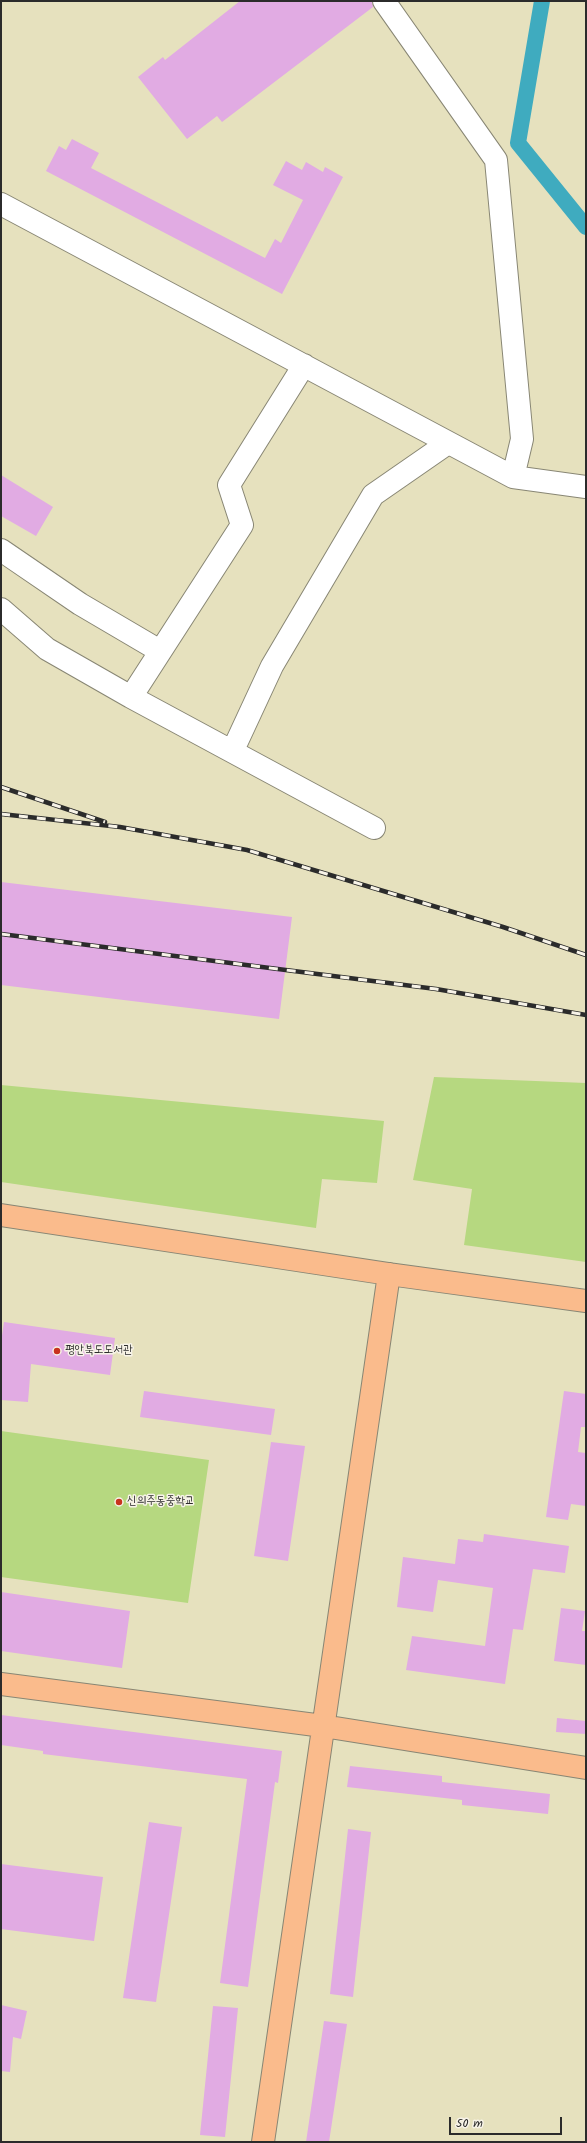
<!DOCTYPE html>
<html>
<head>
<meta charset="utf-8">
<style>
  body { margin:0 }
  #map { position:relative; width:587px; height:2143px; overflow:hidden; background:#e6e1be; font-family:Kalam,sans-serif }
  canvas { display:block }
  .frame { position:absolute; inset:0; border:2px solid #2b2b2b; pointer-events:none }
  .scale { position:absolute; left:449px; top:2117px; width:113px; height:18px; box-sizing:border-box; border:2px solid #2b2b2b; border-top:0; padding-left:5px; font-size:12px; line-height:14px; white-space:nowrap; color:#2b2b2b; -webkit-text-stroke:3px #f7f3e8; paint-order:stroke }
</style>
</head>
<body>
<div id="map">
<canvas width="587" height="2143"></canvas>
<div class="frame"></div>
<div class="scale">50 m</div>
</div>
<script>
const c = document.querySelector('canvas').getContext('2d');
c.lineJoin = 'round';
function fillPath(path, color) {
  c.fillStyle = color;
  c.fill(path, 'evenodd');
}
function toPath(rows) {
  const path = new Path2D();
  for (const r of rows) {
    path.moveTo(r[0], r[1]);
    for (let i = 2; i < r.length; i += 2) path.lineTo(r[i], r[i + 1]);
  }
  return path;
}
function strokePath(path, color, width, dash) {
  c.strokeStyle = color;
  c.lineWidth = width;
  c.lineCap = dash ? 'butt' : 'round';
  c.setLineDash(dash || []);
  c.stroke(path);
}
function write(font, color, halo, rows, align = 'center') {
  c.font = font + ' Kalam,"Poor Story",sans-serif';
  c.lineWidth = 3;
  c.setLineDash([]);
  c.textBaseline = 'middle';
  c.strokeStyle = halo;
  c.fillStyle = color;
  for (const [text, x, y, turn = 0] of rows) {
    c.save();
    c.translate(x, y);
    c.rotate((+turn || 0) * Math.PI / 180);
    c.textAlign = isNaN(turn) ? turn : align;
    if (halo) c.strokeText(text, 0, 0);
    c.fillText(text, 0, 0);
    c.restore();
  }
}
fillPath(toPath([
  [434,1077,586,1083,586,1262,464,1245,472,1189,413,1180],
  [1,1085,384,1121,377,1183,322,1179,316,1228,1,1182],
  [1,1431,209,1460,188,1603,1,1577]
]), '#b6d880');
strokePath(toPath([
  [542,1,518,143,586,227]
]), '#3fabbf', 16);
fillPath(toPath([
  [240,1,372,1,373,7,222,122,217,116,187,139,138,77,163,57,165,60],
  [72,139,99,153,91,168,265,258,275,239,281,243,303,200,273,185,286,161,302,170,306,162,323,172,325,167,343,177,282,294,46,171,59,146,66,150],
  [1,475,53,507,36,536,1,516],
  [1,882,292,917,279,1019,1,985],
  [4,1322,115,1338,110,1375,31,1364,28,1402,1,1400,1,1342],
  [144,1391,275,1409,271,1435,140,1417],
  [564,1391,586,1394,586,1427,581,1427,578,1452,586,1453,586,1506,571,1504,568,1520,546,1517],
  [271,1442,305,1446,288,1561,254,1556],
  [484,1534,569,1546,565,1573,533,1569,523,1630,513,1629,505,1684,406,1670,412,1636,485,1646,493,1588,438,1580,433,1612,397,1607,403,1557,455,1564,458,1539,483,1542],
  [1,1592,130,1611,122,1668,1,1651],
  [561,1608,585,1611,582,1631,586,1631,586,1665,554,1661],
  [1,1715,282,1751,278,1783,275,1782,248,1987,220,1983,247,1779,43,1754,43,1751,1,1745],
  [557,1718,586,1721,586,1734,556,1732],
  [350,1766,442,1776,442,1782,550,1794,548,1814,462,1805,462,1800,347,1787],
  [149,1822,182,1827,156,2002,123,1998],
  [348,1829,371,1832,353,1997,330,1994],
  [1,1864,103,1877,94,1941,1,1929],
  [1,2005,27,2011,21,2039,13,2037,10,2072,1,2071],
  [213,2006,238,2008,225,2137,200,2135],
  [324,2021,347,2024,329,2142,306,2142]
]), '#e1abe3');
const minor = toPath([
  [384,1,496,160,522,439,513,477],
  [1,204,513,477,586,487],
  [1,550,80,604,160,651],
  [1,609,47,649,131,697,374,828],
  [131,697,242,525,229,485,304,365],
  [233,750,272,666,373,495,448,443]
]);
const major = toPath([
  [1,1215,389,1274,586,1301],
  [1,1684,323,1726,586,1768],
  [263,2142,389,1274]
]);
strokePath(minor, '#888674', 24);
strokePath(major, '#888674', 24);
strokePath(minor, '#fff', 22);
strokePath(major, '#fabb8c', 22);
const rail = toPath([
  [1,787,105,822],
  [1,814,120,827,247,850,503,927,586,955],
  [1,934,436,989,586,1015]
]);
strokePath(rail, '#2b2b2b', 4.5);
strokePath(rail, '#f7f3e8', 3, [9]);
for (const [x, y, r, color] of [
  [57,1351,4,"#c8321e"],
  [119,1502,4,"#c8321e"]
]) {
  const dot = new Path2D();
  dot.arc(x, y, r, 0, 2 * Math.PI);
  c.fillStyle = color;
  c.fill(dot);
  strokePath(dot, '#f7f3e8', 1.5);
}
write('12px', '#2b2b2b', '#f7f3e8', [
  ["평안북도도서관",65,1351],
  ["신의주동중학교",127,1502]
], 'left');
</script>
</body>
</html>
